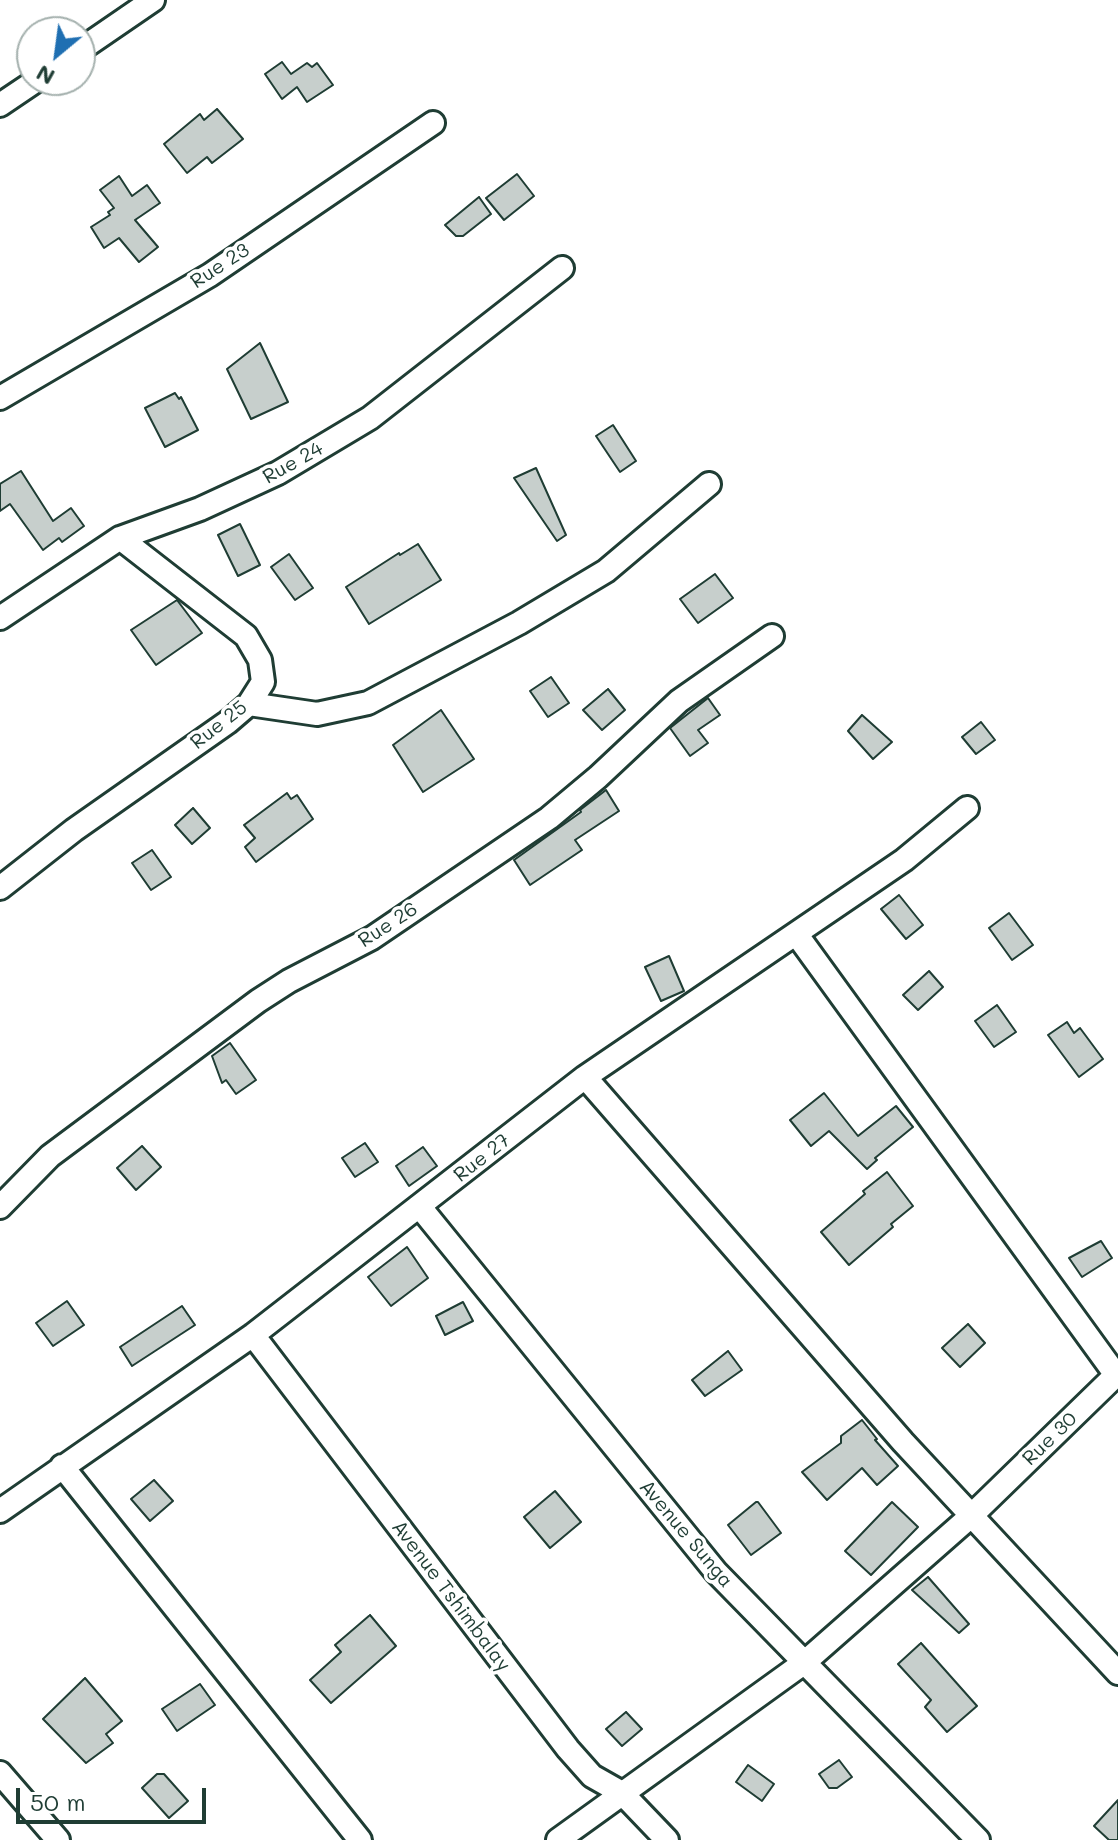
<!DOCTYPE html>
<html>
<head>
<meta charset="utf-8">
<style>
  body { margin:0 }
  #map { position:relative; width:1118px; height:1840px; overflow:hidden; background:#fff; font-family:Mali,sans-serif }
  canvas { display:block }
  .north { position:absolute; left:16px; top:16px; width:80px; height:80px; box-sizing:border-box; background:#fff; border:2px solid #a5b1ae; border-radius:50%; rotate:209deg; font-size:22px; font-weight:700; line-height:32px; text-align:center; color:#1f3d34 }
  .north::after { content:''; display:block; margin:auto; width:28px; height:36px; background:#1f6fb2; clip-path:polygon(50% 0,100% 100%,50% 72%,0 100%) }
  .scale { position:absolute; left:16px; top:1788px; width:190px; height:36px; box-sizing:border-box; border:4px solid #1f3d34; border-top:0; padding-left:10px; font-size:24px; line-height:28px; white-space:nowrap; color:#1f3d34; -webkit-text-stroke:6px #fff; paint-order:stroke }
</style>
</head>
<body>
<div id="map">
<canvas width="1118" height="1840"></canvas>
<div class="north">N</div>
<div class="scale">50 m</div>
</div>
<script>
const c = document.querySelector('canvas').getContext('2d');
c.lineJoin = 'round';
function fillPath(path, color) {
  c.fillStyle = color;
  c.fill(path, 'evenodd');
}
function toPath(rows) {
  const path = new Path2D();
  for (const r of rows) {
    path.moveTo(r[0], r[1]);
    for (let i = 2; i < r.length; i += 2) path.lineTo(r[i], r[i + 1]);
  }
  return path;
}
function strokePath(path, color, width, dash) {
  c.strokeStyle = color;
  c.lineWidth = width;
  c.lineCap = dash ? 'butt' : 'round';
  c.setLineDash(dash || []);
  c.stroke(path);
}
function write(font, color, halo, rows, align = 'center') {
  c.font = font + ' Mali,sans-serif';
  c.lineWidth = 7;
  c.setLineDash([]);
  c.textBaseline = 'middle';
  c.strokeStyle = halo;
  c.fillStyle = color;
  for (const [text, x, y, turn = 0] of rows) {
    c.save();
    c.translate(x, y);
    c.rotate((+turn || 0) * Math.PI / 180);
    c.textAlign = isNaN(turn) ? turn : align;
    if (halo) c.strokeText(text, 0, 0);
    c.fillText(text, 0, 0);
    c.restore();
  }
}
const building = toPath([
  [282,62,291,74,307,63,312,67,317,63,333,85,307,102,297,87,282,99,265,74,282,62],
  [217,109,243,139,212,163,207,157,187,173,164,144,200,114,204,120,217,109],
  [517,174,534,196,504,220,486,198,517,174],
  [119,176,132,196,147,185,160,203,135,220,158,247,139,262,119,238,104,248,91,227,110,215,108,212,114,208,100,190,119,176],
  [479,197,491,214,463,236,456,236,445,225,479,197],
  [260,343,288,402,251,419,227,369,260,343],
  [175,393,179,399,181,397,198,430,165,447,145,408,175,393],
  [613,425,636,461,620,472,596,436,613,425],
  [536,468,566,535,557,541,514,478,536,468],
  [21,471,53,521,71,508,84,526,62,542,59,538,43,550,10,504,0,511,0,484,21,471],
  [240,524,260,565,238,576,218,535,240,524],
  [418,544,441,580,369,624,346,587,399,553,400,555,418,544],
  [289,554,313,588,295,600,271,567,289,554],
  [715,574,733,598,698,623,680,599,715,574],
  [177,600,202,633,156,665,131,630,177,600],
  [551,677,569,703,548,717,530,691,551,677],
  [608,689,625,710,602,730,583,710,608,689],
  [708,698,720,715,698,730,708,743,690,756,670,728,708,698],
  [441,710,474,759,423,792,393,745,441,710],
  [862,715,892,742,873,759,848,731,862,715],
  [981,722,995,740,976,754,962,737,981,722],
  [606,790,619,811,575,840,582,850,530,885,514,860,581,812,580,810,606,790],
  [287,793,291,799,297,795,313,819,256,862,245,847,255,838,244,825,287,793],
  [193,808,210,828,192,844,175,825,193,808],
  [152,850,171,877,151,890,132,863,152,850],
  [899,895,923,925,906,939,881,909,899,895],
  [1009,913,1033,945,1012,960,989,928,1009,913],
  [669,956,684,991,661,1001,645,967,669,956],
  [929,971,943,987,918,1010,903,995,929,971],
  [997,1005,1016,1032,994,1047,975,1021,997,1005],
  [1067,1022,1074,1033,1080,1028,1103,1059,1079,1077,1048,1035,1067,1022],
  [230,1043,256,1080,236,1094,226,1080,222,1083,212,1056,230,1043],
  [824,1093,858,1136,896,1106,913,1127,875,1158,877,1160,867,1169,829,1131,811,1146,790,1120,824,1093],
  [365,1143,378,1162,355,1177,342,1158,365,1143],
  [142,1146,161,1167,136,1190,117,1168,142,1146],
  [423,1147,437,1166,409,1186,396,1166,423,1147],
  [887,1172,913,1206,891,1224,893,1227,849,1265,821,1232,865,1194,863,1191,887,1172],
  [1101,1241,1112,1258,1082,1277,1069,1258,1101,1241],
  [407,1247,428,1278,391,1306,368,1277,407,1247],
  [67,1301,84,1325,53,1346,36,1323,67,1301],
  [463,1302,473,1321,445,1335,436,1316,463,1302],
  [182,1306,195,1325,132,1366,120,1347,182,1306],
  [968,1324,985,1343,960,1367,942,1348,968,1324],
  [728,1351,742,1370,705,1396,692,1380,728,1351],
  [862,1420,877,1439,875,1440,898,1466,877,1485,862,1468,827,1500,802,1472,841,1443,841,1436,862,1420],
  [154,1480,173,1501,150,1521,131,1499,154,1480],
  [555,1491,581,1522,550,1548,524,1517,555,1491],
  [756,1502,758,1502,781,1533,751,1555,728,1525,756,1502],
  [892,1502,918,1527,871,1575,845,1551,892,1502],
  [928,1577,969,1624,959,1633,912,1590,928,1577],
  [370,1615,396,1646,331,1703,310,1680,341,1652,335,1645,370,1615],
  [921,1643,977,1706,947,1732,925,1707,931,1700,898,1664,921,1643],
  [85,1678,122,1721,106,1734,113,1743,86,1763,43,1719,85,1678],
  [200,1684,215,1705,177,1731,162,1709,200,1684],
  [626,1712,642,1729,622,1746,606,1729,626,1712],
  [839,1760,852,1777,837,1788,829,1788,819,1774,839,1760],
  [748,1765,774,1784,762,1801,736,1782,748,1765],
  [157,1774,164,1774,188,1801,169,1818,142,1788,157,1774],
  [1118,1800,1118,1840,1109,1840,1094,1826,1118,1800]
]);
fillPath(building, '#c7cfcc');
strokePath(building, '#1f3d34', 2);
const minor = toPath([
  [80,50,153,0],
  [0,105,37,80],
  [0,398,210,275,433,123],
  [0,618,120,538,200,509,278,473,370,418,562,268],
  [249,704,317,714,368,703,519,623,606,571,709,484],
  [0,888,74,830,228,722,249,704,263,682,260,660,246,636,120,538],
  [585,1077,903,1442,1118,1673],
  [0,1207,50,1156,258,1001,289,981,372,938,549,818,598,777,679,701,772,636],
  [420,1207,716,1572,978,1840],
  [253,1335,568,1749,592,1776,622,1793,667,1840],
  [62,1466,360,1840],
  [0,1511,253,1335,585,1077,904,860,967,808],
  [0,1773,58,1840],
  [558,1840,805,1662,971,1516,1116,1375,797,935]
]);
strokePath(minor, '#1f3d34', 28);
strokePath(minor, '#fff', 22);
write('20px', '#1f3d34', '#fff', [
  ["Rue 23",220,266,-33],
  ["Rue 24",293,463,-29],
  ["Rue 25",219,725,-38],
  ["Rue 26",388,925,-33],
  ["Rue 27",482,1158,-38],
  ["Rue 30",1050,1439,-44],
  ["Avenue Sunga",686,1534,50],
  ["Avenue Tshimbalay",451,1596,53]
]);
</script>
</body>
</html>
